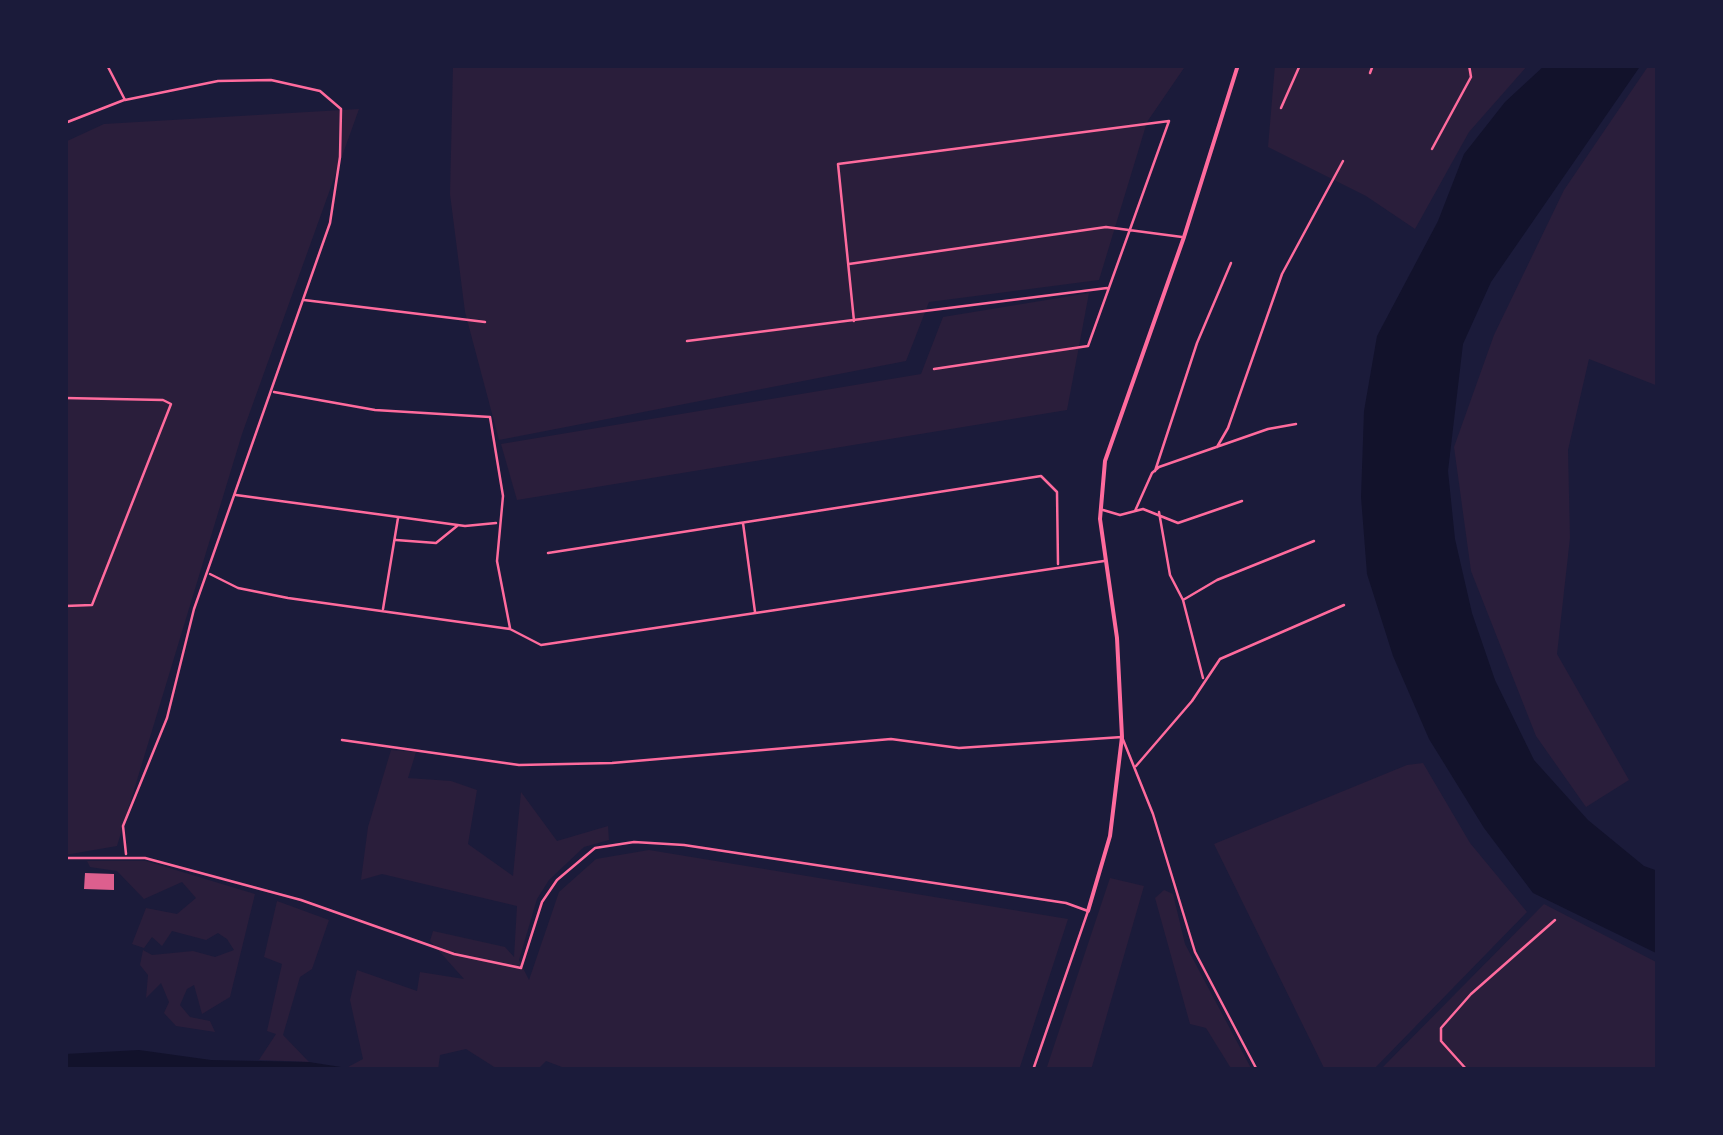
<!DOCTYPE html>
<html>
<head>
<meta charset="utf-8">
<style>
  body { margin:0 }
  #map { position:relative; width:1723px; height:1135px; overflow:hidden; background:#1b1b3a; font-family:"PT Sans Narrow",sans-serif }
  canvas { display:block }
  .frame { position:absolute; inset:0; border:68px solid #1b1b3a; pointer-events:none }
</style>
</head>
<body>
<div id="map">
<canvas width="1723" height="1135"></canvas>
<div class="frame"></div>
</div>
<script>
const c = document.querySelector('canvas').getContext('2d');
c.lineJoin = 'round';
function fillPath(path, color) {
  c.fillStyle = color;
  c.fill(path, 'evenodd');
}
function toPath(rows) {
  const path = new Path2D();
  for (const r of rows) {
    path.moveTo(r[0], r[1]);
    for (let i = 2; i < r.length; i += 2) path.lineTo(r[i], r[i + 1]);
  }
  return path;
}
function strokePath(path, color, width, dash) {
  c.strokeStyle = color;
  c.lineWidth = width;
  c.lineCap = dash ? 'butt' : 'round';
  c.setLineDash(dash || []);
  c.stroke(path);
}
fillPath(toPath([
  [453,65,1186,65,1147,122,1099,280,929,302,906,361,499,440,465,312,450,194],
  [1275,65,1528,65,1469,132,1415,229,1366,196,1268,147],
  [1649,65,1658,65,1658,386,1589,359,1568,450,1570,538,1557,654,1629,780,1586,807,1536,736,1471,571,1454,447,1494,335,1564,190],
  [359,109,242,434,117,846,65,855,65,142,104,124],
  [1089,293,1067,410,517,500,501,444,921,374,943,317],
  [391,750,416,752,408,778,451,781,477,790,468,844,513,876,521,792,557,841,608,826,609,840,584,847,549,880,537,899,519,960,529,980,559,892,596,859,649,850,1068,919,1019,1070,570,1070,546,1061,537,1070,499,1070,466,1049,440,1055,438,1070,348,1067,363,1059,350,1000,357,970,417,991,420,972,464,979,430,941,433,931,505,947,514,957,517,906,382,874,361,880,368,827],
  [1423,763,1470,843,1527,912,1373,1070,1325,1070,1214,844,1407,765],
  [87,861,146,861,255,894,230,997,202,1014,194,985,187,989,180,1005,190,1017,210,1021,215,1032,176,1026,164,1013,169,1002,161,983,146,998,148,975,140,965,143,950,152,955,193,951,215,957,234,950,227,939,218,933,206,940,172,931,162,946,152,937,144,948,132,944,146,908,177,914,196,898,182,882,144,899,117,871,90,867],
  [1110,878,1144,886,1091,1070,1046,1070],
  [1164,890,1173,894,1185,944,1252,1070,1232,1070,1206,1028,1190,1024,1155,898],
  [277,901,329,920,312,969,300,977,283,1035,309,1062,259,1060,276,1034,267,1031,282,964,264,957],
  [1544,904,1658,963,1658,1070,1380,1070]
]), '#2a1e3b');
fillPath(toPath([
  [1545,65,1641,65,1491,282,1463,344,1448,471,1455,539,1472,613,1495,680,1534,760,1588,820,1644,866,1658,871,1658,954,1533,893,1484,828,1429,739,1393,656,1367,574,1361,497,1364,411,1377,336,1438,221,1464,154,1505,102],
  [139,1050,211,1060,309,1062,360,1070,65,1070,65,1054]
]), '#12122b');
fillPath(toPath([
  [85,873,114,874,114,890,84,889]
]), '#dd5f8e');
strokePath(toPath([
  [107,65,125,100,218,81,271,80,320,91,341,109,340,157,330,223,194,609,167,718,123,826,126,854],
  [1370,73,1373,65],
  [1281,108,1300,65],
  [65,123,124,100],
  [1432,149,1471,77,1469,65],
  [849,264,1106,227,1182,237],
  [304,300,485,322],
  [854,321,838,164,1169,121,1088,346,934,369],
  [687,341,1107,288],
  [274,392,375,410,490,417,503,496,497,561,510,628],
  [65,398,163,400,171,404,92,605,65,606],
  [1217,447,1228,428,1282,274,1343,161],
  [1155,471,1197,343,1231,263],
  [236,495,465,526,496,523],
  [1103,510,1120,515,1143,509,1178,523,1242,501],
  [1135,511,1152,473,1159,467,1268,429,1296,424],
  [1159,512,1170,575,1183,600,1203,678],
  [743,523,755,612],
  [396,540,436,543,457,526],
  [548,553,1041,476,1057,492,1058,564],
  [210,574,238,588,288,598,510,629,541,645,1104,561],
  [1183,600,1217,580,1314,541],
  [383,609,398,518],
  [342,740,519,765,612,763,891,739,959,748,1122,737,1153,814,1195,952,1257,1070],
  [1136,766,1192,701,1220,659,1344,605],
  [65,858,145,858,301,900,454,954,521,968,542,902,557,880,595,848,634,842,684,845,1066,903,1088,911,1033,1070],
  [1467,1070,1441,1041,1441,1028,1471,994,1555,920]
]), '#ff6b9d', 2.5);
strokePath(toPath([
  [1088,911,1110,836,1122,737,1117,638,1100,519,1105,461,1184,237,1238,65]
]), '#ff6b9d', 4);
</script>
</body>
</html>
